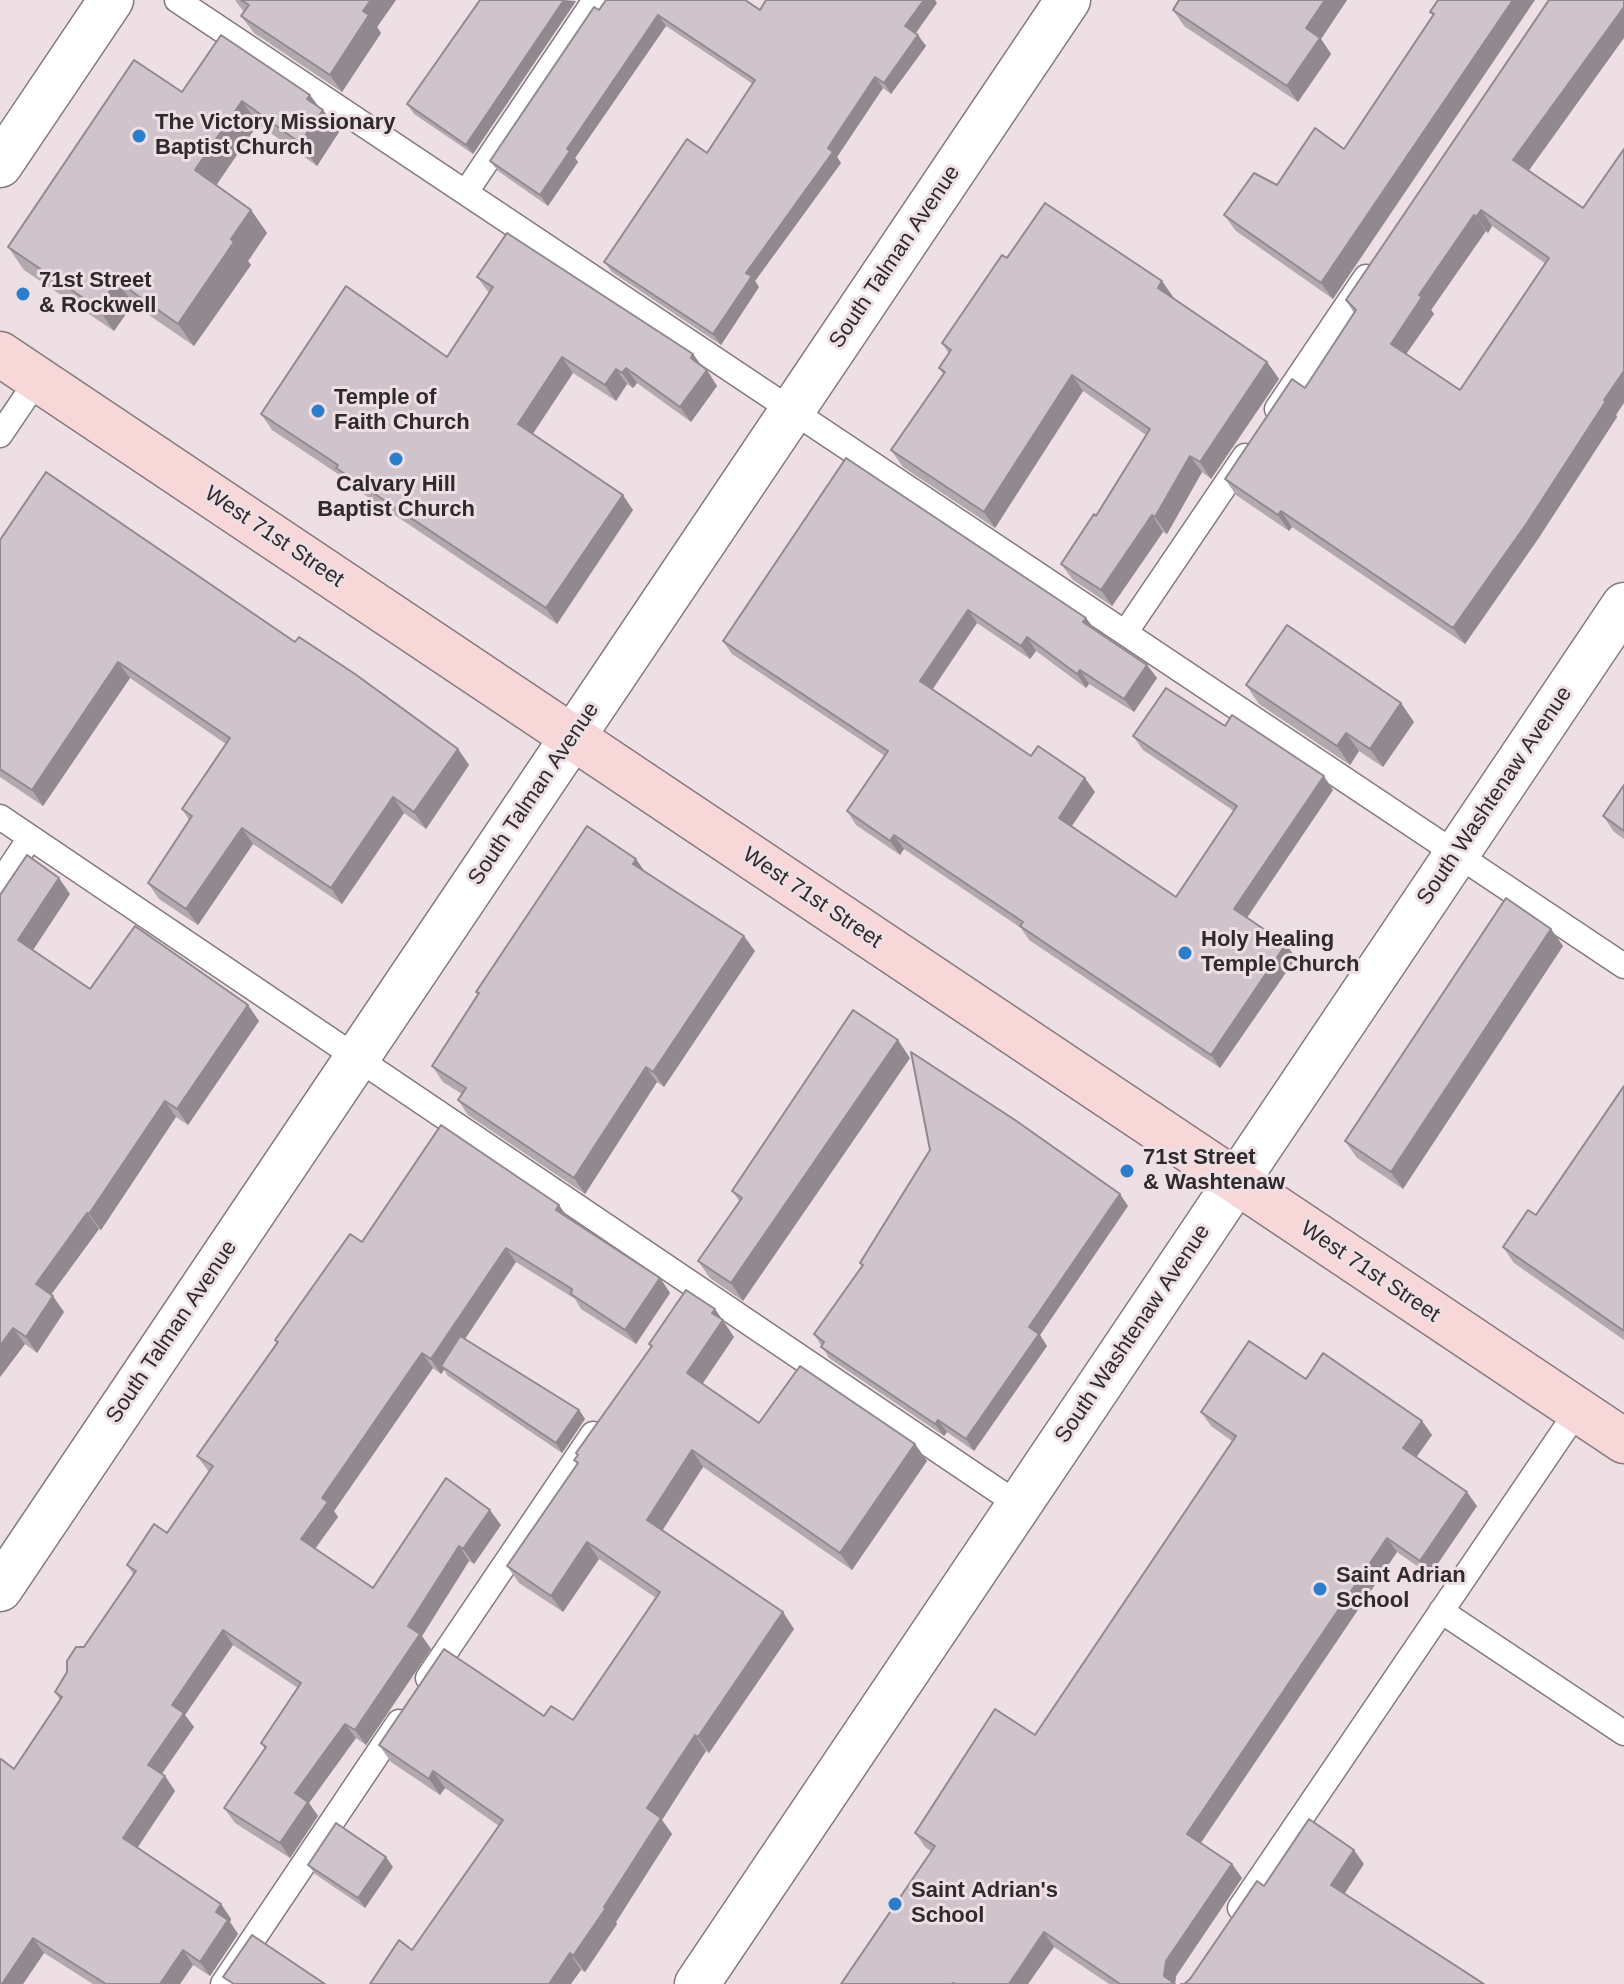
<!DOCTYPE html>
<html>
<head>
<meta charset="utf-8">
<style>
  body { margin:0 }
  canvas { display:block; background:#eddfe3 }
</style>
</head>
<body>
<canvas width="1624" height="1984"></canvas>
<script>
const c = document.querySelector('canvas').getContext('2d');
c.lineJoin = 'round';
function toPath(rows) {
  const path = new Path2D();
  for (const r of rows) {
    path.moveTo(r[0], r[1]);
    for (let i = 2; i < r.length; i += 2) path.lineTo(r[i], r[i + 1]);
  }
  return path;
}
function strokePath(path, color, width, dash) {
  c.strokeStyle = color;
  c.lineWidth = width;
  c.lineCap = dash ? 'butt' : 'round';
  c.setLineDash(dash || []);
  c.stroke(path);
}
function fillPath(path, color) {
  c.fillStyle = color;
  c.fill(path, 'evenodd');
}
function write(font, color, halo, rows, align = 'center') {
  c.font = font + ' Arial,sans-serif';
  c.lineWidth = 6;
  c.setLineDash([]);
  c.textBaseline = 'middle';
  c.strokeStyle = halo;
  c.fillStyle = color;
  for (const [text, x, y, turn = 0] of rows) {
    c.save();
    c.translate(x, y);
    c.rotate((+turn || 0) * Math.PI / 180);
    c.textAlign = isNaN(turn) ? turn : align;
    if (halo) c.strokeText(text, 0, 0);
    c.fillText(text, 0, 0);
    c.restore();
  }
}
const service = toPath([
  [177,0,1624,966],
  [466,192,595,0],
  [1277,409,1366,277],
  [0,435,38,379],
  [1125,633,1245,456],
  [0,817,1019,1505],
  [0,883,30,838],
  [1441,1611,1624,1733],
  [428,1678,593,1434],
  [1240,1908,1578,1410],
  [223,1984,399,1722]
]);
const minor = toPath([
  [0,165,111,0],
  [0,1589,1068,0],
  [697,1984,1624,605]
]);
const secondary = toPath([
  [0,354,1624,1441]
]);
strokePath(service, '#84787b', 27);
strokePath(minor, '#84787b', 47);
strokePath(secondary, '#84787b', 47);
strokePath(service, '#fff', 24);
strokePath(minor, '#fff', 44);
strokePath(secondary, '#f8d7d9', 44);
fillPath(toPath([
  [235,0,396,0,377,27,381,33,342,92,254,33,241,16,244,12],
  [1179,0,1347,0,1321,39,1331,54,1298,102,1184,26,1173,10],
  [1438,0,1333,299,1236,231,1224,215,1277,185,1344,149,1433,15,1430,12],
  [576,1,473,154,414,114,407,104],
  [937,3,915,34,926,46,891,94,883,88,837,157,841,163,755,281,759,287,721,345,612,272,604,262,707,153,753,84,666,26,575,158,578,162,548,206,498,171,490,161,599,10,760,10],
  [182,92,310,95,318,106,323,110,339,132,317,166,258,124,216,185,251,210,267,233,248,261,251,265,194,346,133,304,114,331,24,270,8,247],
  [1529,170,1617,417,1538,539,1465,644,1292,527,1289,531,1236,495,1225,479,1305,388,1354,313,1346,300],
  [1492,226,1546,264,1460,390,1406,354,1434,314,1431,310,1486,231,1488,233],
  [1007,258,1162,281,1173,299,1267,362,1279,379,1211,479,1202,472,1167,534,1163,532,1112,606,1073,580,1061,564,1096,516,1146,435,1083,391,995,528,903,467,891,450,943,374,939,368,949,354,942,343],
  [477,277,693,354,717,386,691,422,637,383,633,388,627,384,616,401,573,373,533,434,633,510,557,624,347,483,341,476,272,430,261,414,447,357,489,293],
  [846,458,1086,618,1094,629,1147,665,1157,678,1134,712,1089,684,1086,688,1036,651,1030,659,977,623,933,689,1031,756,1095,792,1072,826,1176,897,1234,811,1143,750,1133,736,1225,726,1333,790,1247,918,1296,958,1220,1068,1029,940,1021,928,904,849,900,855,856,825,847,811,885,756,732,654,723,641],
  [0,540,295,642,458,749,469,765,426,829,404,813,342,904,253,844,198,925,159,899,148,883,189,820,182,809,226,744,130,678,43,806,0,777],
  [1246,685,1414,722,1383,767,1359,751,1350,765,1259,704],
  [1624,785,1624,839,1614,832,1603,816],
  [636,859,644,871,755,951,664,1087,657,1082,585,1194,468,1115,458,1100,462,1094,443,1082,432,1066,478,994,476,992],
  [70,894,33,950,90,989,259,1021,188,1125,176,1117,101,1230,99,1229,51,1295,64,1312,37,1353,25,1344,0,1377,0,895],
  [1551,929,1563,946,1403,1189,1357,1158,1345,1141],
  [910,1058,743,1301,710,1278,698,1261,740,1202,732,1191],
  [1624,1086,1624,1340,1514,1263,1503,1247,1536,1215],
  [1128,1206,1040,1335,1047,1346,974,1451,947,1432,944,1436,829,1358,814,1334,862,1267,860,1263],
  [568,1218,660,1278,670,1293,636,1344,581,1309,575,1299,516,1262,465,1339,579,1410,585,1419,562,1453,448,1376,444,1370,441,1374,433,1368,334,1511,338,1517,315,1549,373,1588,501,1525,474,1564,469,1561,422,1636,431,1649,366,1745,356,1738,309,1803,318,1816,290,1858,235,1823,224,1808,265,1749,261,1743,298,1688,233,1645,185,1715,194,1727,162,1774,165,1776,175,1791,137,1847,221,1904,231,1919,230,1922,238,1934,210,1976,193,1965,180,1984,93,1984,44,1953,23,1984,14,1769,60,1700,55,1692,133,1574,127,1565,167,1533,209,1472,197,1456,277,1342,275,1340,362,1242],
  [715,1309,734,1337,702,1383,759,1423,915,1444,927,1461,852,1570,703,1467,662,1531,794,1629,709,1753,706,1751,662,1820,672,1834,616,1922,617,1924,585,1972,581,1970,412,1950,499,1826,445,1788,440,1795,391,1762,379,1745,544,1716,573,1720,656,1598,599,1559,563,1612,519,1583,507,1566,577,1464,574,1460,577,1456,576,1453,651,1347,649,1344],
  [1306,1379,1422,1421,1432,1435,1416,1457,1477,1506,1430,1575,1397,1552,1201,1843,1232,1864,1242,1878,1176,1976,1175,1984,1109,1984,1054,1947,1028,1984,841,1984,931,1851,925,1847,915,1833,1035,1735,1232,1441,1211,1426,1201,1412],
  [308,1865,393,1867,365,1908,315,1874]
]), '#b2a9af');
fillPath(toPath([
  [371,0,396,0,377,27,381,33,342,92,330,75,363,11],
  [564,0,576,1,473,154,466,145],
  [924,0,935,0,937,3,913,37,905,26],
  [1325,0,1347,0,1321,39,1331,54,1298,102,1287,86,1306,28],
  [1513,0,1535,0,1333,299,1321,283],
  [1624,7,1624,38,1525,176,1513,160],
  [658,15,666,26,575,158,578,162,548,206,540,195,567,149],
  [918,35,926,46,891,94,884,83],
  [875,77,883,88,837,157,841,163,755,281,759,287,721,345,713,334,746,273],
  [310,95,322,111,323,110,339,132,317,166,300,143,307,99],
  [242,101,258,124,211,193,195,170],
  [251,210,267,233,248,261,251,265,194,346,178,324,231,239],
  [1481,210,1492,226,1488,233,1476,217],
  [1474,215,1486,231,1431,310,1434,314,1402,360,1391,344,1419,295],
  [117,281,133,304,114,331,98,308],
  [1162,281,1174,298,1169,305,1158,288],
  [693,354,704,370,691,358],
  [562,357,573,373,529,439,518,424],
  [1267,362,1279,379,1211,479,1200,462],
  [626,368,637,383,633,388,622,373],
  [616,369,627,384,616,401,605,385],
  [707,370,717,386,691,422,680,407],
  [1624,371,1624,403,1616,415,1617,417,1538,539,1465,644,1453,628],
  [1072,375,1083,391,995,528,984,512],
  [1190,456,1202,472,1167,534,1155,517],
  [623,495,633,510,557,624,546,608],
  [1281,511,1292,527,1289,531,1278,515],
  [1152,515,1163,532,1112,606,1101,590],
  [968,610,977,623,929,694,920,681],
  [1086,618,1096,631,1083,622],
  [1027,637,1036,651,1030,659,1021,646],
  [118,662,130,678,43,806,32,790],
  [1147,665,1157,678,1134,712,1124,699],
  [1080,670,1089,684,1086,688,1077,674],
  [1401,703,1414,722,1383,767,1370,749],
  [1346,733,1359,751,1350,765,1337,746],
  [458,749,469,765,426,829,414,812],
  [1324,776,1333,790,1243,923,1234,909],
  [1085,778,1095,792,1068,831,1059,818],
  [393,797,404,813,342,904,331,888],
  [242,828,253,844,198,925,186,909],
  [894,835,904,849,900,855,890,841],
  [636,859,647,875,633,864],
  [59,878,70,894,29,956,18,940],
  [1551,929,1563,946,1403,1189,1391,1172],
  [744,936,755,951,664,1087,653,1072],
  [1286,944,1296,958,1220,1068,1211,1055],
  [248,1005,259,1021,188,1125,177,1109],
  [898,1040,910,1058,743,1301,731,1283],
  [646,1067,657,1082,585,1194,574,1178],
  [165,1101,176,1117,101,1230,89,1214],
  [1120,1194,1128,1206,1040,1335,1047,1346,974,1451,966,1439,1029,1327],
  [559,1205,569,1219,556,1210],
  [87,1213,99,1229,47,1300,36,1284],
  [506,1248,516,1262,445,1369,441,1366,444,1370,441,1374,431,1359],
  [660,1278,670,1293,636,1344,625,1330],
  [53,1296,64,1312,37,1353,26,1337],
  [715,1309,734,1337,699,1389,687,1373,712,1313],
  [13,1328,25,1344,0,1377,0,1346],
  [422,1353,433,1368,334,1511,338,1517,311,1554,301,1539,322,1498],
  [579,1410,585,1419,562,1453,556,1443],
  [938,1420,947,1432,944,1436,935,1424],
  [1422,1421,1432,1435,1413,1462,1403,1448],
  [915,1444,927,1461,852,1570,840,1553],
  [692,1450,703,1467,658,1537,647,1520],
  [1467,1492,1477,1506,1430,1575,1420,1561],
  [490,1510,501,1525,474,1564,463,1549],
  [1387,1538,1397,1552,1197,1848,1187,1834],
  [587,1542,599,1559,563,1612,551,1596],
  [459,1546,469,1561,422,1636,431,1649,366,1745,355,1730,408,1626],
  [783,1612,794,1629,709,1753,698,1737],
  [223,1630,233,1645,185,1715,194,1727,158,1779,148,1765,172,1705],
  [345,1724,356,1738,309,1803,318,1816,290,1858,280,1843,295,1793],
  [695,1735,706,1751,662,1820,672,1834,616,1922,617,1924,585,1972,573,1956,604,1907,647,1808],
  [433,1771,445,1788,440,1795,429,1779],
  [165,1776,175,1791,134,1853,123,1838],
  [1354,1850,1364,1864,1341,1899,1331,1885],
  [386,1857,393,1867,365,1908,358,1898],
  [1232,1864,1242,1878,1176,1976,1175,1984,1164,1976,1166,1961],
  [221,1904,231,1919,230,1922,238,1934,210,1976,200,1962,216,1912],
  [1044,1932,1054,1947,1028,1984,1009,1984],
  [33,1938,44,1953,23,1984,2,1984],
  [183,1950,193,1965,180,1984,160,1984],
  [570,1953,581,1970,571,1984,549,1984]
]), '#91898f');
const building = toPath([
  [241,0,371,0,363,11,369,15,330,75,241,16,249,5,241,0],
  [480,0,564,0,466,145,407,104,480,0],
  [606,0,745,0,760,10,766,0,924,0,905,26,918,35,884,83,875,77,828,148,833,152,746,273,752,276,713,334,604,262,687,139,707,153,755,80,658,15,567,149,570,151,540,195,490,161,594,7,599,10,606,0],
  [1179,0,1325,0,1306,28,1320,38,1287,86,1173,10,1179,0],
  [1438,0,1513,0,1321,283,1224,215,1254,173,1277,185,1315,128,1344,149,1434,14,1430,12,1438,0],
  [1549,0,1624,0,1624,7,1513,160,1583,208,1624,149,1624,371,1604,400,1606,401,1527,523,1453,628,1281,511,1278,515,1225,479,1292,379,1305,388,1356,310,1346,300,1549,0],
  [1481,210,1549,258,1460,390,1391,344,1422,297,1419,295,1474,215,1476,217,1481,210],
  [221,35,310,95,307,99,323,110,300,143,242,101,195,170,251,210,231,239,234,242,178,324,117,281,98,308,8,247,134,60,182,92,221,35],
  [1045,203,1162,281,1158,288,1267,362,1200,462,1190,456,1155,517,1152,515,1101,590,1061,564,1094,514,1096,516,1150,429,1072,375,984,512,891,450,945,372,939,368,951,350,942,343,1002,255,1007,258,1045,203],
  [507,233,693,354,691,358,707,370,680,407,626,368,622,373,616,369,605,385,562,357,518,424,623,495,546,608,336,468,338,465,261,414,346,286,447,357,493,287,477,277,507,233],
  [846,458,1086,618,1083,622,1147,665,1124,699,1080,670,1077,674,1027,637,1021,646,968,610,920,681,1031,756,1038,746,1085,778,1059,818,1176,897,1237,806,1133,736,1166,688,1225,726,1232,715,1324,776,1234,909,1286,944,1211,1055,1020,926,1023,922,894,835,890,841,847,811,888,751,723,641,846,458],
  [46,472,295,642,299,637,355,674,458,749,414,812,393,797,331,888,242,828,186,909,148,883,192,816,182,809,230,738,118,662,32,790,0,769,0,540,46,472],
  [1287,625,1401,703,1370,749,1346,733,1337,746,1246,685,1287,625],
  [1624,785,1624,831,1603,816,1624,785],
  [587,826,636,859,633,864,744,936,653,1072,646,1067,574,1178,458,1100,466,1088,432,1066,479,993,476,992,587,826],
  [27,855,59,878,18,940,90,989,135,926,248,1005,177,1109,165,1101,89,1214,87,1213,36,1284,53,1296,26,1337,13,1328,0,1346,0,895,27,855],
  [1506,898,1551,929,1391,1172,1345,1141,1506,898],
  [853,1010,898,1040,731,1283,698,1261,742,1198,732,1191,853,1010],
  [911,1052,1015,1120,1120,1194,1029,1327,1039,1334,966,1439,938,1420,935,1424,821,1347,824,1342,814,1334,863,1265,860,1263,930,1150,911,1052],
  [1624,1086,1624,1331,1503,1247,1528,1210,1536,1215,1624,1086],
  [441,1125,559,1205,556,1210,660,1278,625,1330,571,1294,572,1289,506,1248,431,1359,422,1353,322,1498,328,1502,301,1539,373,1588,446,1478,490,1510,463,1549,459,1546,408,1626,420,1634,355,1730,345,1724,295,1793,308,1802,280,1843,224,1808,266,1747,261,1743,301,1683,223,1630,172,1705,184,1713,148,1765,165,1776,123,1838,221,1904,216,1912,228,1920,200,1962,183,1950,160,1984,106,1984,33,1938,2,1984,0,1984,0,1760,1,1759,14,1769,62,1697,55,1692,67,1672,67,1661,76,1647,84,1647,136,1571,127,1565,154,1524,167,1533,213,1466,197,1456,278,1342,275,1340,350,1234,362,1242,441,1125],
  [686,1290,715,1309,712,1313,723,1320,687,1373,759,1423,800,1366,915,1444,840,1553,692,1450,647,1520,783,1612,698,1737,695,1735,647,1808,661,1818,604,1907,606,1908,573,1956,570,1953,549,1984,370,1984,399,1940,412,1950,503,1820,433,1771,429,1779,379,1745,444,1649,544,1716,551,1706,573,1720,660,1592,587,1542,551,1596,507,1566,578,1463,574,1460,578,1455,576,1453,652,1346,649,1344,686,1290],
  [460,1336,579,1410,556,1443,441,1366,460,1336],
  [1249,1341,1306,1379,1323,1353,1422,1421,1403,1448,1467,1492,1420,1561,1387,1538,1187,1834,1232,1864,1166,1961,1164,1976,1175,1984,1120,1984,1044,1932,1009,1984,955,1984,953,1983,952,1984,841,1984,935,1846,915,1833,995,1709,1035,1735,1236,1436,1201,1412,1249,1341],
  [1309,1819,1354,1850,1331,1885,1484,1984,1181,1984,1184,1984,1190,1979,1257,1881,1264,1886,1309,1819],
  [336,1823,386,1857,358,1898,308,1865,336,1823],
  [252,1935,325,1984,234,1984,223,1977,252,1935]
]);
fillPath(building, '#cfc4cc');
strokePath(building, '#91898f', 2);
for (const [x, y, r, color] of [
  [139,136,8,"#2c7ecd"],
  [23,294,8,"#2c7ecd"],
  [318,411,8,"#2c7ecd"],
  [396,459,8,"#2c7ecd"],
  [1185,953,8,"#2c7ecd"],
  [1127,1171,8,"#2c7ecd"],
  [1320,1589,8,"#2c7ecd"],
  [895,1904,8,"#2c7ecd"]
]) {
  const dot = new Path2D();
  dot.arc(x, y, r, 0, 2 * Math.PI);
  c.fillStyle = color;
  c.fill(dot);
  strokePath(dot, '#eddfe3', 3);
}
write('bold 22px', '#2f2a2b', '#eddfe3', [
  ["The Victory Missionary",155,123],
  ["Baptist Church",155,148],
  ["71st Street",39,281],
  ["& Rockwell",39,306],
  ["Temple of",334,398],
  ["Faith Church",334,423],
  ["Calvary Hill",396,485,"center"],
  ["Baptist Church",396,510,"center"],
  ["Holy Healing",1201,940],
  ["Temple Church",1201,965],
  ["71st Street",1143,1158],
  ["& Washtenaw",1143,1183],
  ["Saint Adrian",1336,1576],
  ["School",1336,1601],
  ["Saint Adrian's",911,1891],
  ["School",911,1916]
], 'left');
write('22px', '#2f2a2b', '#eddfe3', [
  ["South Talman Avenue",895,257,-56],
  ["West 71st Street",274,537,34],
  ["South Talman Avenue",534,794,-56],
  ["South Washtenaw Avenue",1495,796,-56],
  ["West 71st Street",812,898,34],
  ["West 71st Street",1370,1272,34],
  ["South Talman Avenue",172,1332,-56],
  ["South Washtenaw Avenue",1133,1334,-56]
]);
</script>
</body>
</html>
